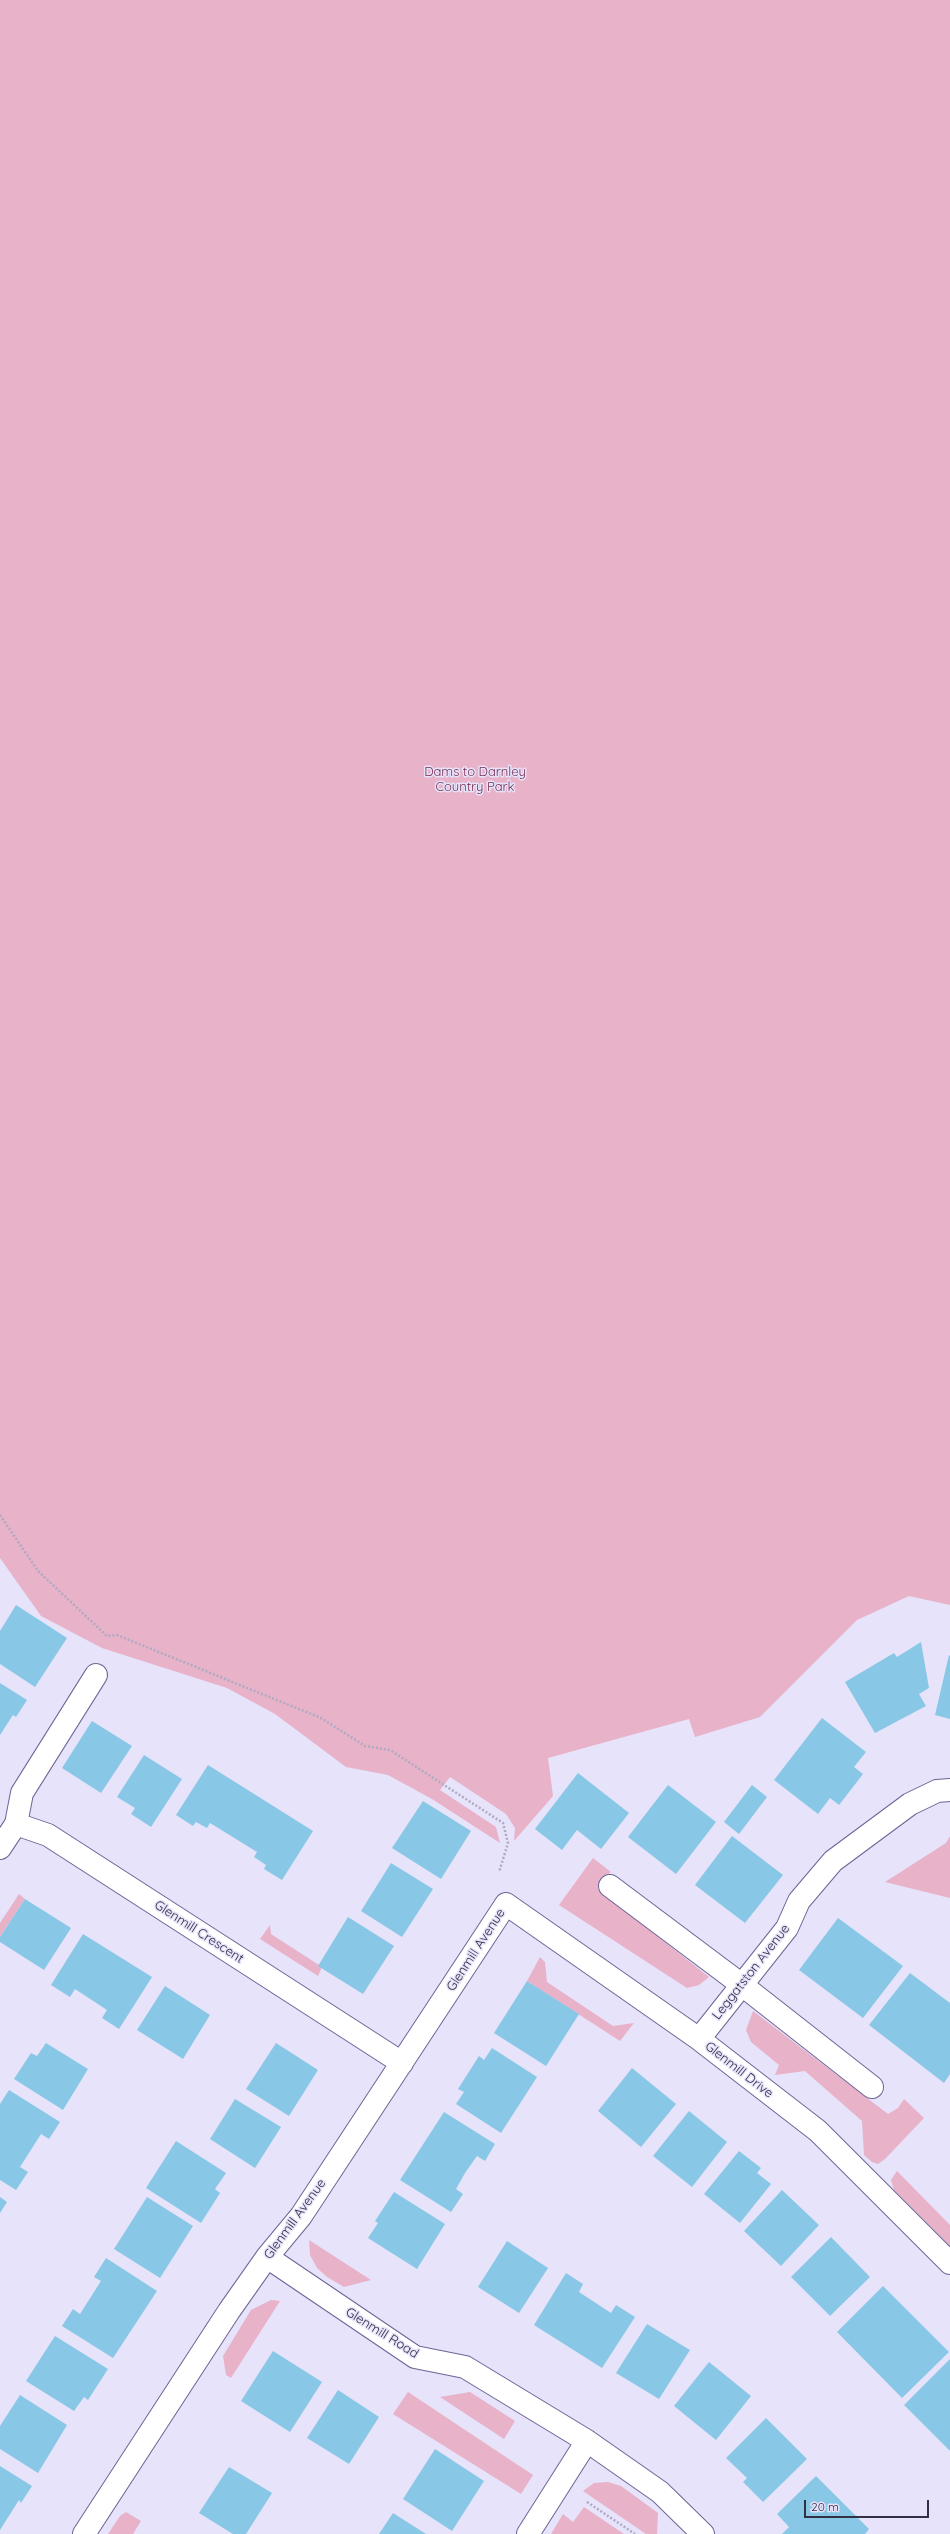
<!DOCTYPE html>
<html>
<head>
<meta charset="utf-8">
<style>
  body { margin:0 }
  #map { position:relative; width:950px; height:2534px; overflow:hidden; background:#e6e3fa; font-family:Quicksand,sans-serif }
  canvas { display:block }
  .scale { position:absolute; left:804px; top:2500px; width:125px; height:18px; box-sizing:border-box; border:2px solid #332f45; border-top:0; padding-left:5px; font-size:12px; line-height:14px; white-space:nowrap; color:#332f45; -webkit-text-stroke:3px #e6e3fa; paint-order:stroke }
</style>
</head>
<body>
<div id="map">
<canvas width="950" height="2534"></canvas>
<div class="scale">20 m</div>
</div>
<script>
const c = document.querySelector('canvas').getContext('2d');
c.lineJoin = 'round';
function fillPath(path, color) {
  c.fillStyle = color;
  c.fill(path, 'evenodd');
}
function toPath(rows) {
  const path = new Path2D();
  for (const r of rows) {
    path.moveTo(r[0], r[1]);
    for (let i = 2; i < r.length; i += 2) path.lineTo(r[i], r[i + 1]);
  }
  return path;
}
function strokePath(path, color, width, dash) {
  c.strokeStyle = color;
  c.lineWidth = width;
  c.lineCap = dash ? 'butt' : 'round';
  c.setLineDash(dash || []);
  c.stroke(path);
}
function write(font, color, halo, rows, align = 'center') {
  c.font = font + ' Quicksand,sans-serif';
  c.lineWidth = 3;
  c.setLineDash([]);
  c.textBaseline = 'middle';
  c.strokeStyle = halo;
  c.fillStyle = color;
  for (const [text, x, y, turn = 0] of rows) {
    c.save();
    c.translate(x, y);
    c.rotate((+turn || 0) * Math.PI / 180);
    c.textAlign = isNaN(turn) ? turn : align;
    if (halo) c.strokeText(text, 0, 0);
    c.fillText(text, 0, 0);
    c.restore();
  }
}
fillPath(toPath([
  [0,0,950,0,950,1605,909,1596,857,1620,760,1717,695,1737,689,1719,548,1758,553,1796,514,1841,515,1828,506,1814,450,1777,440,1790,496,1827,500,1843,432,1799,388,1775,346,1767,275,1714,227,1688,102,1648,41,1616,0,1558],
  [950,1836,950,1898,885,1882,946,1843],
  [593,1858,611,1872,599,1881,598,1889,709,1977,699,1985,687,1988,559,1905],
  [19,1894,25,1899,0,1937,0,1923],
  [270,1925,271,1934,322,1967,318,1976,260,1939],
  [540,1957,545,1962,547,1982,613,2026,634,2023,620,2041,527,1981],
  [753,2011,888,2114,898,2108,904,2099,924,2118,885,2159,878,2164,872,2162,864,2155,862,2121,805,2071,775,2075,779,2065,751,2042,746,2030],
  [897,2171,950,2225,950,2246,894,2190,891,2180],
  [309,2240,371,2280,344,2287,327,2277,317,2268,310,2255],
  [271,2300,280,2301,231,2378,226,2375,223,2356,251,2310],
  [408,2392,533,2475,521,2494,393,2414],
  [470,2392,515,2421,504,2439,440,2397],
  [608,2482,621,2486,658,2513,657,2534,646,2534,583,2491,594,2483],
  [584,2507,624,2534,551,2534,563,2514,573,2522],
  [126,2512,141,2521,133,2534,108,2534,120,2516]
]), '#e8b2c9');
fillPath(toPath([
  [16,1605,67,1638,35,1687,0,1664,0,1631],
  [921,1642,929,1688,919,1694,926,1706,875,1733,845,1682,894,1653,897,1657],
  [949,1655,950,1656,950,1719,935,1715],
  [0,1683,27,1700,16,1717,13,1715,0,1735],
  [822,1718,866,1752,854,1767,863,1774,839,1805,830,1798,818,1814,774,1780],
  [92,1721,132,1746,101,1793,62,1768],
  [144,1755,182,1779,151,1827,131,1814,135,1808,117,1797],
  [208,1765,313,1831,282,1880,264,1869,266,1865,254,1857,257,1852,210,1823,207,1828,196,1822,193,1826,176,1815],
  [578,1773,629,1813,601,1849,577,1830,562,1850,535,1829],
  [668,1785,716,1822,676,1874,628,1837],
  [752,1785,767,1797,739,1834,724,1822],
  [423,1801,471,1831,441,1879,392,1848],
  [732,1836,783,1875,745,1923,695,1885],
  [391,1863,433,1889,402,1937,361,1911],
  [25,1899,71,1928,44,1970,0,1942,0,1937],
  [348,1917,394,1946,363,1994,318,1966],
  [838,1918,903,1966,863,2018,799,1970],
  [83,1934,152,1977,119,2029,102,2018,107,2010,75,1989,70,1997,51,1985],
  [910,1973,950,2003,950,2074,944,2083,869,2025],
  [527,1981,579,2014,546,2066,494,2033],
  [165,1986,210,2015,183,2059,137,2030],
  [46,2043,88,2069,63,2110,14,2079,31,2053,37,2056],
  [276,2043,318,2070,289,2116,246,2089],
  [492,2048,537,2077,501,2133,456,2104,464,2092,458,2089,479,2056,484,2060],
  [632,2068,676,2104,641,2147,598,2111],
  [9,2090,60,2122,49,2139,41,2134,20,2167,28,2172,16,2190,0,2180,0,2104],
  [235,2099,281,2127,255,2168,210,2139],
  [689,2111,727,2142,692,2187,653,2156],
  [444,2112,495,2144,485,2161,477,2156,465,2173,456,2189,463,2194,451,2212,400,2180],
  [176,2141,226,2173,215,2189,220,2193,201,2223,146,2188],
  [739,2151,761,2168,757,2173,771,2184,740,2223,704,2194],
  [782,2190,819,2225,781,2266,744,2231],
  [394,2192,445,2224,417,2269,368,2238,378,2223,375,2221],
  [0,2197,7,2202,0,2213],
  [147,2197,193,2226,160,2278,114,2249],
  [831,2237,870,2277,830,2316,791,2277],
  [507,2241,548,2268,519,2313,478,2287],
  [106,2258,157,2291,113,2358,62,2326,73,2309,80,2314,101,2281,94,2277],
  [566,2273,583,2284,579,2292,611,2313,616,2305,635,2317,602,2368,534,2325],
  [883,2286,949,2352,902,2398,837,2332],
  [647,2324,690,2350,659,2399,616,2373],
  [55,2336,108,2369,88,2400,84,2397,74,2411,26,2381],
  [273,2351,322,2382,290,2432,241,2401],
  [950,2359,950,2451,904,2405],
  [709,2362,751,2396,716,2440,674,2406],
  [338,2390,379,2417,349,2464,307,2438],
  [20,2395,67,2425,38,2473,0,2449,0,2426],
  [766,2418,807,2459,763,2502,743,2482,747,2478,726,2458],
  [435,2449,484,2481,452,2531,403,2499],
  [0,2466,32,2486,21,2503,19,2500,0,2530],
  [229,2467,272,2493,246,2534,233,2534,199,2513],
  [816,2476,869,2529,865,2534,782,2534,789,2527,777,2514],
  [393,2513,426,2534,379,2534]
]), '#89c7e7');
const service = toPath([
  [16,1824,22,1793,96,1675],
  [610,1886,742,1985,872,2087]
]);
const minor = toPath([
  [0,1848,16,1824,48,1835,402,2063],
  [699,2039,787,1928,799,1901,833,1861,910,1804,937,1791,950,1790],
  [267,2257,415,2357,465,2367,587,2441,660,2492,703,2534],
  [84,2534,229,2311,267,2257,301,2216,506,1904,699,2039,818,2131,950,2263],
  [528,2534,587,2441]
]);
strokePath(service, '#6d6496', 24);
strokePath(minor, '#6d6496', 24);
strokePath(toPath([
  [0,1515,38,1571,107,1636,117,1635,321,1718,365,1746,390,1750,503,1823,508,1843,499,1872],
  [587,2502,635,2534]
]), '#aeaac1', 2.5, [2, 2]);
strokePath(service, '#fff', 22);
strokePath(minor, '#fff', 22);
write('13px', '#762d52', '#e6e3fa', [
  ["Dams to Darnley",475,772],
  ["Country Park",475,787]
]);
write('13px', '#332f45', '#e6e3fa', [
  ["Glenmill Crescent",199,1932,33],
  ["Glenmill Avenue",476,1950,-57],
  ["Leggatston Avenue",751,1972,-52],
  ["Glenmill Drive",739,2070,38],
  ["Glenmill Avenue",295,2219,-54],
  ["Glenmill Road",382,2333,32]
]);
</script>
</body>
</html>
